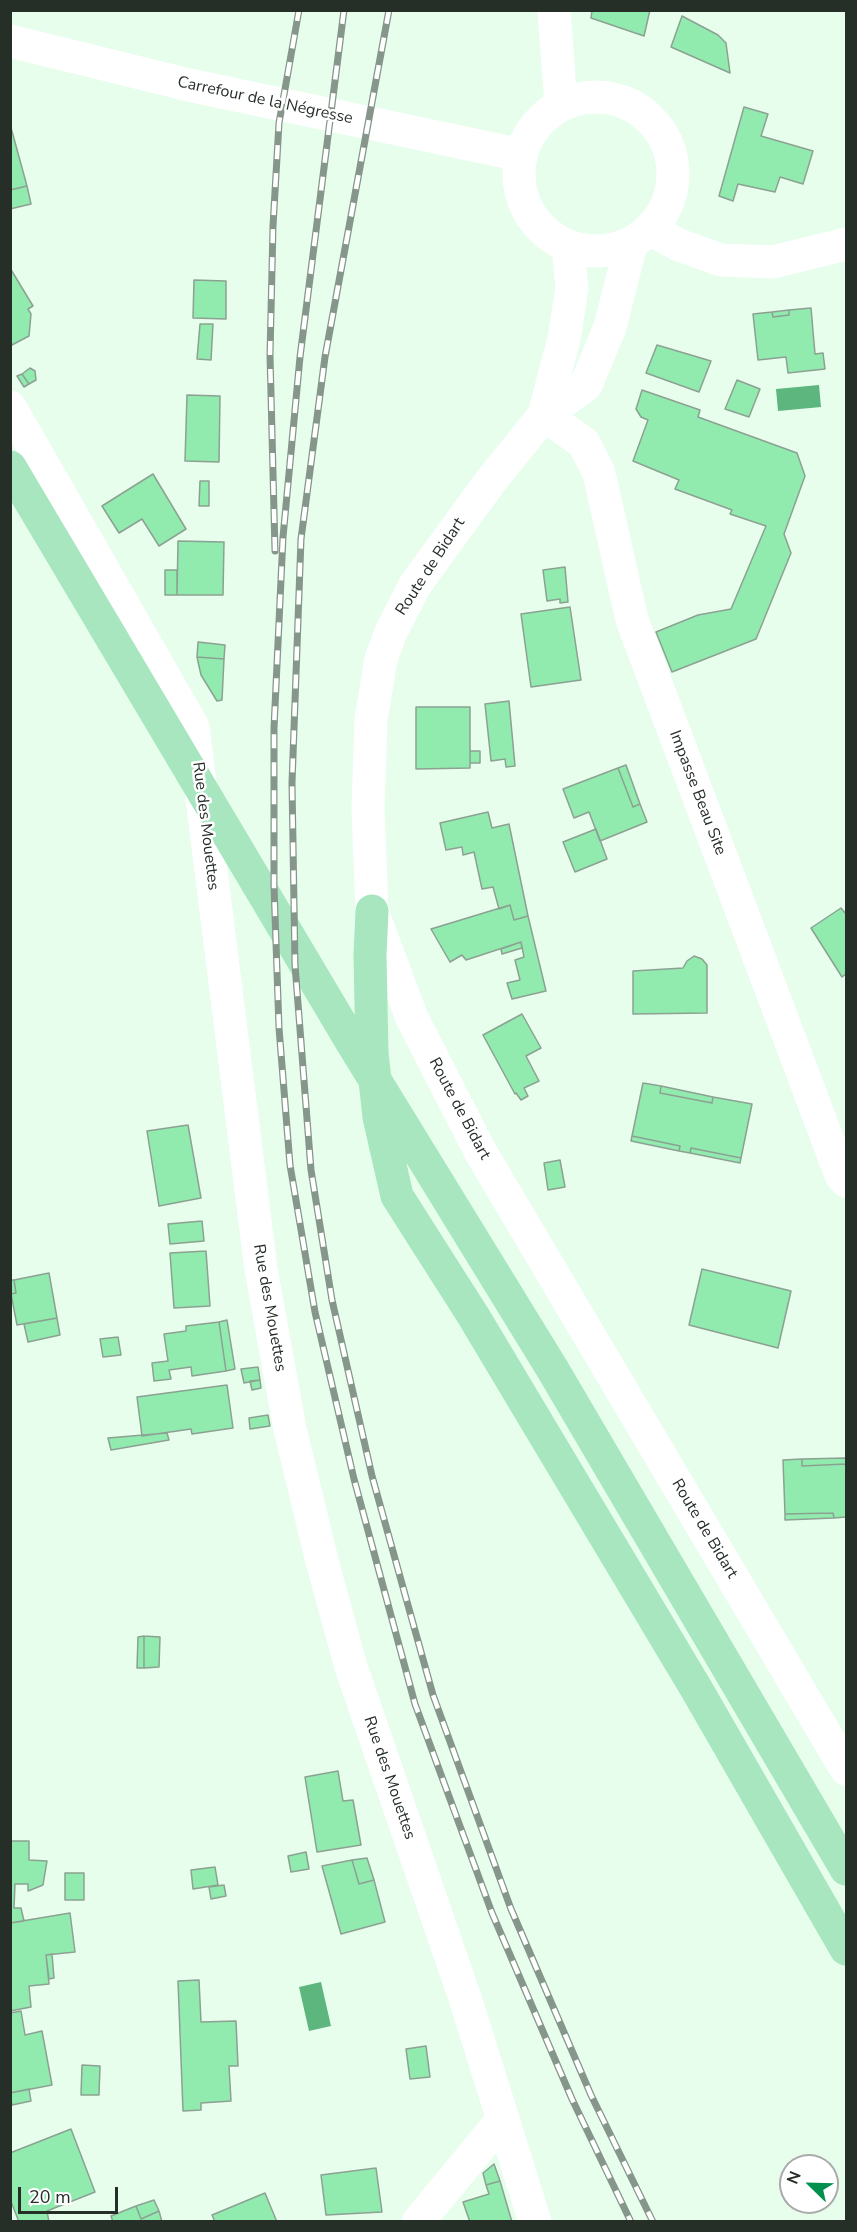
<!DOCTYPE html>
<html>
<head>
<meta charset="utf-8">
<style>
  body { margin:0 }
  #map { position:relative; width:857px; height:2232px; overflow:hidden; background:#e7feed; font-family:"Nunito Sans",sans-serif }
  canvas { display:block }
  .frame { position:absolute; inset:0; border:12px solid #262e28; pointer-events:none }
  .north { position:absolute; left:779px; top:2154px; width:60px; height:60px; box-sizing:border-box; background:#fff; border:2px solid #a8aba9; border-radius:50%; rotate:293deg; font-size:16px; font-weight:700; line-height:24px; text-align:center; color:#262e28 }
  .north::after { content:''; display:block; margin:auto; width:21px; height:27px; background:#02904f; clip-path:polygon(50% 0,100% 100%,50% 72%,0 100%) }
  .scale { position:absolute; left:18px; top:2187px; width:100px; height:27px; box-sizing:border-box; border:3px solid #262e28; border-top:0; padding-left:8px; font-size:18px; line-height:21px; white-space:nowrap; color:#262e28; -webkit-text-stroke:4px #fff; paint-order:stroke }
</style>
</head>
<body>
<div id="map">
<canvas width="857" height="2232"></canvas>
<div class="frame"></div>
<div class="north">N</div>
<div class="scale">20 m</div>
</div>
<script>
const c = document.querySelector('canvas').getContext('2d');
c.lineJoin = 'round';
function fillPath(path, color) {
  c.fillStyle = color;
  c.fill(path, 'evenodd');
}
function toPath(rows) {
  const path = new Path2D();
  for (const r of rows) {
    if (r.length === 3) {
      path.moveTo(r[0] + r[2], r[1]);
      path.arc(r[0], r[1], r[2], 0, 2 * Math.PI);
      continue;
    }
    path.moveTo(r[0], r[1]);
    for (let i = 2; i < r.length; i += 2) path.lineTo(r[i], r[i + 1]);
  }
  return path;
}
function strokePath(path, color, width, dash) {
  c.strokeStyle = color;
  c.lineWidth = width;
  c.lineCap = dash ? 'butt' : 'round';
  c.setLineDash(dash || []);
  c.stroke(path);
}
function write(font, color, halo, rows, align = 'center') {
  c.font = font + ' "Nunito Sans",sans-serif';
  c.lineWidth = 5;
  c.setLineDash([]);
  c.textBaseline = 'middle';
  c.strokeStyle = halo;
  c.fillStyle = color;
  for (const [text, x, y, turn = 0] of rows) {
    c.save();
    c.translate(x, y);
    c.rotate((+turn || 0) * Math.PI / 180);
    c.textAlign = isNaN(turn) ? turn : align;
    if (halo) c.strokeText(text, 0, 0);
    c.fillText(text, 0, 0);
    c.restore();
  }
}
fillPath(toPath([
  [819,385,821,407,778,411,776,389],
  [321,1982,331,2026,309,2031,299,1987]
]), '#5db67d');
const building = toPath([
  [592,10,650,10,644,36,591,18,592,10],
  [682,16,718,35,726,43,730,73,671,47,682,16],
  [744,107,768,114,761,136,813,151,803,184,780,177,775,192,738,184,733,201,719,196,744,107],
  [10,124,27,186,10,190,10,124],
  [27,186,31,204,10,209,10,190,27,186],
  [10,268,33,306,28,309,31,314,29,336,10,346,10,268],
  [194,280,226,281,226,319,193,318,194,280],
  [811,308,815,354,823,353,825,369,788,373,786,357,758,360,753,314,772,312,773,317,789,315,789,310,811,308],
  [789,310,789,315,773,317,772,312,789,310],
  [200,324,213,324,211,360,197,359,200,324],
  [657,345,711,361,699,392,646,373,657,345],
  [30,368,35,371,36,380,29,384,22,374,30,368],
  [22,374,29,384,24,387,17,376,22,374],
  [737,380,760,389,749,417,725,409,737,380],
  [642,390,700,410,698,417,797,453,805,476,784,534,791,553,756,639,672,672,656,632,698,615,731,609,766,526,730,514,732,510,675,489,679,480,633,461,648,420,641,417,636,409,642,390],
  [187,395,220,396,219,462,185,461,187,395],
  [153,474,186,529,159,546,142,519,119,533,102,506,153,474],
  [200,481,209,481,209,506,199,506,200,481],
  [178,541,224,542,223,595,177,595,178,541],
  [565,567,568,602,560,603,560,599,547,601,543,570,565,567],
  [165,570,177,570,177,595,165,595,165,570],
  [570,607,581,680,531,687,521,614,570,607],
  [198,642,225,645,224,659,197,657,198,642],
  [197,657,224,659,222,700,217,701,201,675,197,657],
  [509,701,515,766,506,767,505,759,491,761,485,704,509,701],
  [416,707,470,707,470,768,416,769,416,707],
  [470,751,480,751,480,763,470,763,470,751],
  [626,765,640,804,633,807,618,768,626,765],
  [618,768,633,807,640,804,647,822,600,841,589,812,574,818,563,789,618,768],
  [488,812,492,828,509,824,528,916,514,920,510,905,499,909,493,887,482,889,474,852,463,855,462,847,446,850,440,823,488,812],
  [596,829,607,859,575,872,563,842,596,829],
  [510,905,514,920,528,916,546,991,512,999,507,983,520,980,515,960,524,957,521,942,466,960,462,955,450,962,431,929,510,905],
  [841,908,846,914,846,974,842,977,811,928,841,908],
  [521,942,522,948,502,954,501,949,521,942],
  [694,956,702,959,707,965,707,1013,633,1014,633,971,683,968,687,961,694,956],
  [522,1014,541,1048,526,1056,539,1081,524,1088,528,1096,521,1100,516,1093,515,1094,483,1035,522,1014],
  [643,1083,661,1086,660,1093,712,1103,713,1097,752,1104,741,1158,691,1148,690,1153,679,1151,680,1146,632,1136,643,1083],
  [661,1086,713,1097,712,1103,660,1093,661,1086],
  [188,1125,201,1198,159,1206,147,1131,188,1125],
  [632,1136,680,1146,679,1151,631,1141,632,1136],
  [691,1148,741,1158,740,1163,690,1153,691,1148],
  [560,1160,565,1187,548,1190,544,1163,560,1160],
  [202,1221,204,1241,170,1244,168,1224,202,1221],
  [206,1251,210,1306,174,1308,170,1253,206,1251],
  [702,1269,791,1291,778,1348,689,1325,702,1269],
  [49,1273,57,1318,17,1325,11,1294,16,1293,14,1280,49,1273],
  [10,1280,14,1280,16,1293,11,1294,10,1280],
  [57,1318,60,1335,28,1342,24,1324,57,1318],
  [227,1320,235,1369,226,1371,219,1322,227,1320],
  [219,1322,226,1371,192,1376,191,1367,169,1370,171,1379,154,1381,152,1363,168,1361,164,1334,186,1331,186,1326,219,1322],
  [118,1337,121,1355,103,1357,100,1339,118,1337],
  [258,1367,260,1380,244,1383,241,1369,258,1367],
  [260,1380,261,1388,252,1390,250,1381,260,1380],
  [227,1385,233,1428,192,1434,191,1429,142,1436,137,1397,227,1385],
  [268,1415,270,1426,250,1429,249,1418,268,1415],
  [167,1433,169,1440,111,1450,108,1438,167,1433],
  [846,1458,846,1464,802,1466,802,1459,846,1458],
  [802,1459,802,1466,846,1464,846,1517,834,1518,833,1513,785,1514,783,1460,802,1459],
  [833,1513,834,1518,785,1520,785,1514,833,1513],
  [144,1636,160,1637,159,1667,144,1668,144,1636],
  [144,1636,144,1668,137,1668,138,1637,144,1636],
  [338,1771,343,1801,353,1800,361,1845,317,1852,305,1777,338,1771],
  [10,1841,29,1841,29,1860,47,1861,43,1885,28,1891,28,1884,15,1884,14,1908,21,1908,24,1921,10,1923,10,1841],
  [306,1852,309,1869,291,1872,288,1856,306,1852],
  [367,1858,374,1880,359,1884,352,1860,367,1858],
  [352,1860,359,1884,374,1880,385,1922,341,1934,322,1866,352,1860],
  [215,1867,218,1885,193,1889,191,1870,215,1867],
  [65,1873,84,1873,84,1900,65,1900,65,1873],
  [224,1885,226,1896,211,1899,209,1887,224,1885],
  [70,1913,75,1952,46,1955,49,1984,29,1986,31,2007,10,2011,10,1923,70,1913],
  [52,1954,54,1978,49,1979,46,1955,52,1954],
  [199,1980,201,2022,236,2021,238,2066,229,2066,231,2101,201,2103,201,2110,183,2111,178,1981,199,1980],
  [21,2011,25,2035,42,2031,52,2085,10,2093,10,2013,21,2011],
  [426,2046,430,2077,410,2079,406,2049,426,2046],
  [82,2065,100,2066,99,2095,81,2095,82,2065],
  [29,2089,31,2101,12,2105,10,2093,29,2089],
  [71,2129,95,2192,47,2211,49,2222,19,2222,10,2199,10,2153,71,2129],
  [494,2164,500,2181,486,2185,483,2173,494,2164],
  [376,2168,382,2212,326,2215,321,2175,376,2168],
  [500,2181,512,2222,470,2222,463,2202,489,2194,486,2185,500,2181],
  [265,2193,277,2222,215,2222,212,2215,265,2193],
  [154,2200,159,2211,141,2219,136,2206,154,2200],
  [136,2206,141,2219,159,2211,162,2222,113,2222,111,2216,136,2206]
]);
fillPath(building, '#91ebaf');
strokePath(building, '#8ca192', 1.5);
strokePath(toPath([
  [10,407,193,727,261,1269,290,1429,323,1565,351,1667,466,2001,535,2222],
  [544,415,584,443,599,473,632,620,841,1175,846,1181],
  [418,2222,503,2119]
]), '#fff', 33);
strokePath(toPath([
  [554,10,561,105]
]), '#fff', 33);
strokePath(toPath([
  [10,41,189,85,521,155],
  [596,174,77],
  [651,230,679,245,721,260,773,262,846,244],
  [631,244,610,327,586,385,544,415,490,482,415,585,391,632,381,659,371,720,368,808,372,911,412,1018,480,1151,846,1769],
  [544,415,564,339,572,288,568,247]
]), '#fff', 33);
strokePath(toPath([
  [10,467,351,1041,553,1370,846,1869],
  [372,911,370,955,372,1053,379,1117,397,1196,474,1317,697,1690,846,1949]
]), '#a7e6be', 33);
const rail = toPath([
  [344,10,300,357,283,537,274,728,274,886,279,1028,290,1165,315,1312,354,1479,415,1704,492,1913,572,2099,631,2222],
  [389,10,325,357,301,539,292,783,295,965,311,1170,332,1300,372,1476,433,1695,511,1909,591,2095,653,2222],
  [275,551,270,355,273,226,279,123,299,10]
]);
strokePath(rail, '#86968a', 7);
strokePath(rail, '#fff', 4.5, [14]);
write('16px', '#262e28', '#fff', [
  ["Carrefour de la Négresse",265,101,12],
  ["Route de Bidart",431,567,-57],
  ["Impasse Beau Site",697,793,69],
  ["Rue des Mouettes",205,826,83],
  ["Route de Bidart",459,1109,62],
  ["Rue des Mouettes",269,1308,80],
  ["Route de Bidart",704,1529,59],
  ["Rue des Mouettes",389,1778,71]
]);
</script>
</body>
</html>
